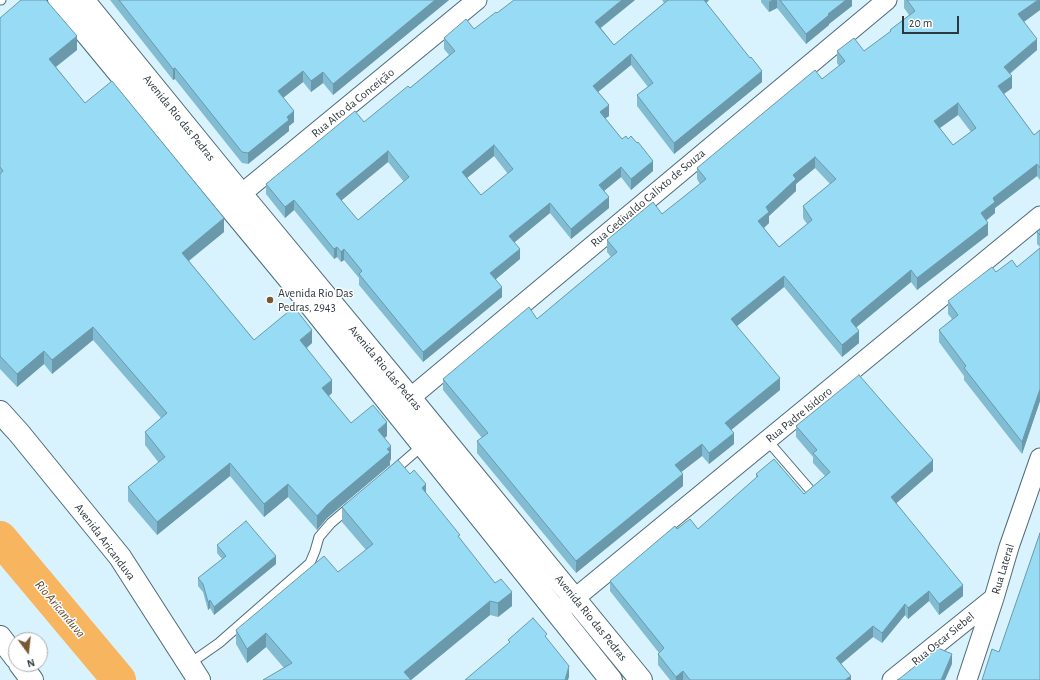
<!DOCTYPE html>
<html>
<head>
<meta charset="utf-8">
<style>
  body { margin:0 }
  #map { position:relative; width:1040px; height:680px; overflow:hidden; background:#d8f3fd; font-family:"Alegreya Sans",sans-serif }
  canvas { display:block }
  .north { position:absolute; left:8px; top:632px; width:40px; height:40px; box-sizing:border-box; background:#fff; border:1px solid #aaafb1; border-radius:50%; rotate:165deg; font-size:11px; font-weight:700; line-height:16px; text-align:center; color:#2b383d }
  .north::after { content:''; display:block; margin:auto; width:14px; height:18px; background:#78582e; clip-path:polygon(50% 0,100% 100%,50% 72%,0 100%) }
  .scale { position:absolute; left:902px; top:16px; width:57px; height:18px; box-sizing:border-box; border:2px solid #2b383d; border-top:0; padding-left:5px; font-size:12px; line-height:14px; white-space:nowrap; color:#2b383d; -webkit-text-stroke:3px #fff; paint-order:stroke }
</style>
</head>
<body>
<div id="map">
<canvas width="1040" height="680"></canvas>
<div class="north">N</div>
<div class="scale">20 m</div>
</div>
<script>
const c = document.querySelector('canvas').getContext('2d');
c.lineJoin = 'round';
function toPath(rows) {
  const path = new Path2D();
  for (const r of rows) {
    path.moveTo(r[0], r[1]);
    for (let i = 2; i < r.length; i += 2) path.lineTo(r[i], r[i + 1]);
  }
  return path;
}
function strokePath(path, color, width, dash) {
  c.strokeStyle = color;
  c.lineWidth = width;
  c.lineCap = dash ? 'butt' : 'round';
  c.setLineDash(dash || []);
  c.stroke(path);
}
function fillPath(path, color) {
  c.fillStyle = color;
  c.fill(path, 'evenodd');
}
function write(font, color, halo, rows, align = 'center') {
  c.font = font + ' "Alegreya Sans",sans-serif';
  c.lineWidth = 3;
  c.setLineDash([]);
  c.textBaseline = 'middle';
  c.strokeStyle = halo;
  c.fillStyle = color;
  for (const [text, x, y, turn = 0] of rows) {
    c.save();
    c.translate(x, y);
    c.rotate((+turn || 0) * Math.PI / 180);
    c.textAlign = isNaN(turn) ? turn : align;
    if (halo) c.strokeText(text, 0, 0);
    c.fillText(text, 0, 0);
    c.restore();
  }
}
strokePath(toPath([
  [0,538,119,680]
]), '#f6b55e', 34);
const lane = toPath([
  [0,0,1,0],
  [767,440,811,491],
  [392,472,423,445],
  [189,664,219,643,300,572,310,563,315,551,319,537,331,523,350,507]
]);
const street = toPath([
  [229,204,477,0],
  [398,408,887,0],
  [563,608,1040,216],
  [892,680,994,598],
  [967,680,994,598,1009,547,1040,458]
]);
const secondary = toPath([
  [59,0,314,309,611,680],
  [83,0,241,194,410,398,641,680]
]);
const highway = toPath([
  [0,412,19,433,120,557,199,680],
  [0,637,16,658],
  [20,664,32,680]
]);
strokePath(lane, '#4d6b76', 11);
strokePath(street, '#4d6b76', 21);
strokePath(secondary, '#4d6b76', 24);
strokePath(highway, '#4d6b76', 24);
strokePath(lane, '#fff', 9);
strokePath(street, '#fff', 19);
strokePath(secondary, '#fff', 22);
strokePath(highway, '#fff', 22);
fillPath(toPath([
  [110,0,449,0,333,95,323,83,311,92,303,82,283,98,294,122,289,126,289,131,248,164,242,163,175,79,173,80],
  [635,0,601,28,614,45,664,3,662,0,709,0,706,3,762,82,674,154,637,106,637,95,648,87,631,65,598,92,609,116,605,118,622,139,653,171,631,190,621,177,604,191,609,208,571,239,550,213,514,242,520,259,496,279,502,297,423,362,359,285,359,278,344,260,341,262,337,257,334,259,294,210,285,218,266,194,266,184,364,122,410,88,449,55,444,49,444,38,474,29,497,13],
  [494,156,508,174,481,195,467,178],
  [388,162,404,182,358,220,341,200],
  [761,0,852,0,852,6,829,24,829,25,806,44,777,8,769,12,761,2],
  [904,0,1040,0,1040,10,1024,22,1037,50,1010,74,1012,88,1004,94,1034,135,1040,130,1040,180,1037,176,995,208,995,213,986,220,988,235,917,290,911,282,856,327,859,343,842,357,784,287,737,326,780,390,731,430,734,444,709,464,702,456,681,472,683,486,576,573,477,453,477,441,482,438,443,390,443,379,537,319,611,257,607,252,607,240,662,214,700,184,697,179,697,168,822,79,839,66,837,63,837,51,864,51,890,32,890,30,909,15,904,8],
  [958,115,971,132,953,145,940,128],
  [815,168,830,184,803,206,803,218,807,224,779,247,764,228,769,223,769,216,796,191,796,184],
  [0,18,77,50,56,67,85,103,224,232,189,261,254,340,312,343,307,348,332,393,329,396,351,423,387,436,384,438,391,459,390,461,390,465,327,518,317,530,288,497,264,517,230,476,157,535,128,501,128,487,159,463,145,445,145,432,161,418,93,340,52,374,44,364,17,387,0,369],
  [1040,229,1040,247,1037,244,1037,232],
  [1040,248,1040,401,1022,454,964,380,964,376,939,342,939,330,952,319,948,314,948,301,996,272,1017,267],
  [796,426,933,471,896,503,963,596,939,615,929,601,908,619,905,615,882,643,873,637,841,664,851,680,670,680,658,665,658,654,659,653,610,591,610,581,677,529,698,529,756,478,756,474,804,494,825,476,813,463,813,457,796,437],
  [426,493,460,539,512,606,498,617,490,615,411,680,284,668,266,647,247,663,236,644,236,630,338,572,366,550,342,522,342,507],
  [217,545,276,564,214,615,210,608,208,610,203,592,198,586,198,578,222,559,217,553]
]), '#82bcd2');
fillPath(toPath([
  [435,0,449,0,333,95,333,84],
  [622,0,635,0,595,32,595,22],
  [703,0,709,0,706,3],
  [772,0,777,0,777,8,769,12,769,2],
  [846,0,852,0,852,6,829,24,829,25,806,44,806,34,828,14],
  [1038,0,1040,0,1040,10,1018,26,1018,14],
  [77,36,77,50,49,72,49,59],
  [1037,39,1037,50,1004,78,1004,67],
  [631,54,631,65,593,96,593,86],
  [175,68,175,79,173,80,173,69],
  [303,71,303,82,278,102,278,91],
  [762,71,762,82,674,154,674,143],
  [323,72,323,83,311,92,311,81],
  [1012,76,1012,88,998,98,998,86],
  [958,103,958,115,934,132,934,121],
  [609,105,609,116,600,122,600,112],
  [294,111,294,122,289,126,289,131,248,164,248,153,287,117],
  [494,145,494,156,462,182,462,172],
  [388,151,388,162,336,205,336,194],
  [815,157,815,168,796,184,796,191,769,216,769,223,758,233,758,221,766,207,793,175],
  [653,161,653,171,631,190,631,179],
  [1037,164,1037,176,995,208,995,213,981,225,981,213,993,198],
  [621,167,621,177,599,195,599,185],
  [609,197,609,208,571,239,571,229],
  [294,200,294,210,285,218,285,207],
  [550,203,550,213,509,247,509,236],
  [224,218,224,232,182,266,182,253],
  [988,223,988,235,917,290,917,278],
  [337,247,337,257,334,259,334,249],
  [344,249,344,260,341,262,341,252],
  [520,249,520,259,490,284,490,273],
  [911,270,911,282,852,331,851,321,852,319],
  [784,276,784,287,731,331,731,319],
  [502,287,502,297,423,362,423,352],
  [93,327,93,340,52,374,52,360],
  [312,330,312,343,300,353,300,340],
  [859,331,859,343,842,357,842,345],
  [44,351,44,364,17,387,17,374],
  [780,378,780,390,725,435,725,423],
  [332,380,332,393,322,401,322,388],
  [1040,389,1040,401,1022,454,1022,442],
  [387,422,387,436,378,444,378,430],
  [734,433,734,444,709,464,709,453],
  [702,444,702,456,675,477,675,465],
  [391,446,391,459,390,461,390,465,327,518,317,530,317,516,327,505],
  [933,460,933,471,891,508,891,497],
  [230,463,230,476,157,535,157,522],
  [683,474,683,486,576,573,576,561],
  [288,484,288,497,264,517,264,504],
  [426,484,426,499,422,488],
  [276,556,276,564,214,615,214,607],
  [963,585,963,596,939,615,939,604],
  [929,591,929,601,908,619,908,608],
  [512,592,512,606,498,617,498,603],
  [210,600,210,608,208,610,208,602],
  [490,601,490,615,411,680,404,672],
  [905,604,905,615,882,643,882,633],
  [873,626,873,637,836,668,836,658],
  [266,633,266,647,247,663,247,649],
  [952,654,952,664,945,680,941,680],
  [569,666,569,677,568,680,565,680],
  [683,671,683,680,676,680,676,677],
  [851,676,851,680,845,680]
]), '#6a99ab');
const building = toPath([
  [21,0,46,0,77,36,49,59,85,103,112,81,224,218,182,253,254,340,294,307,312,330,300,340,332,380,322,388,351,423,373,405,387,422,378,430,391,446,387,449,390,452,327,505,317,516,288,484,264,504,230,463,157,522,128,487,165,457,145,432,167,413,93,327,52,360,44,351,17,374,0,356,0,174,3,171,0,167,0,18,21,0],
  [119,0,435,0,333,84,323,72,311,81,303,71,278,91,294,111,287,117,289,120,248,153,242,152,175,68,173,69,119,0],
  [514,0,622,0,595,22,614,45,668,0,704,0,750,58,751,57,762,71,674,143,637,95,653,83,631,54,593,86,609,105,600,112,622,139,626,136,628,139,631,136,637,143,638,142,653,161,631,179,621,167,599,185,609,197,571,229,550,203,509,236,520,249,490,273,502,287,423,352,359,274,362,271,344,249,341,252,337,247,334,249,294,200,285,207,266,184,355,111,364,122,408,86,410,88,455,51,444,38,466,19,474,29,496,12,497,13,514,0],
  [494,145,513,169,481,195,462,172,494,145],
  [388,151,409,177,358,220,336,194,388,151],
  [780,0,846,0,828,14,829,15,806,34,780,0],
  [907,0,1038,0,1018,14,1037,39,1004,67,1012,76,998,86,1034,135,1040,130,1040,168,1037,164,993,198,995,202,981,213,988,223,917,278,911,270,852,319,851,321,859,331,842,345,784,276,731,319,780,378,725,423,734,433,709,453,702,444,675,465,683,474,576,561,477,441,488,433,443,379,529,307,537,319,617,252,607,240,653,202,662,214,706,179,697,168,815,70,822,79,845,61,837,51,854,38,864,51,891,31,890,30,915,11,907,0],
  [958,103,976,128,953,145,934,121,958,103],
  [815,157,836,179,803,206,812,220,779,247,758,221,769,212,766,207,796,179,793,175,815,157],
  [1040,229,1040,235,1037,232,1040,229],
  [1040,248,1040,389,1022,442,964,368,966,366,939,330,958,315,948,301,992,267,996,272,1012,260,1017,267,1040,248],
  [859,375,933,460,891,497,963,585,939,604,929,591,908,608,905,604,882,633,873,626,836,658,851,676,845,680,690,680,683,671,676,677,658,654,664,648,610,581,675,526,677,529,690,519,698,529,758,476,756,474,774,459,804,494,830,472,813,453,817,450,796,426,859,375],
  [398,460,410,474,414,470,426,484,422,488,460,535,458,536,495,583,501,579,512,592,498,603,490,601,404,672,411,680,263,680,292,663,266,633,247,649,236,630,324,556,338,572,373,544,342,507,398,460],
  [246,521,276,556,214,607,210,600,208,602,203,584,198,578,226,556,217,545,246,521],
  [1040,533,1040,680,982,680,992,649,999,652,1040,533],
  [533,618,547,634,545,636,569,666,565,680,465,680,510,642,508,640,533,618],
  [938,648,952,654,941,680,897,680,899,679,938,648]
]);
fillPath(building, '#97dbf4');
strokePath(building, '#6a99ab', 1);
for (const [x, y, r, color] of [
  [270,300,4,"#78582e"]
]) {
  const dot = new Path2D();
  dot.arc(x, y, r, 0, 2 * Math.PI);
  c.fillStyle = color;
  c.fill(dot);
  strokePath(dot, '#fff', 1.5);
}
write('12px', '#2b383d', '#fff', [
  ["Rua Alto da Conceição",353,103,-39],
  ["Avenida Rio das Pedras",179,118,51],
  ["Rua Gedivaldo Calixto de Souza",648,198,-40],
  ["Avenida Rio das Pedras",385,368,50],
  ["Rua Padre Isidoro",799,415,-39],
  ["Avenida Aricanduva",105,542,53],
  ["Rua Lateral",1003,569,-73],
  ["Avenida Rio das Pedras",591,618,51],
  ["Rua Oscar Siebel",943,639,-39]
]);
write('12px', '#2b383d', '#fff', [
  ["Avenida Rio Das",278,293],
  ["Pedras, 2943",278,307]
], 'left');
write('italic 13px', '#604521', '#fff', [
  ["Rio Aricanduva",60,609,50]
]);
</script>
</body>
</html>
